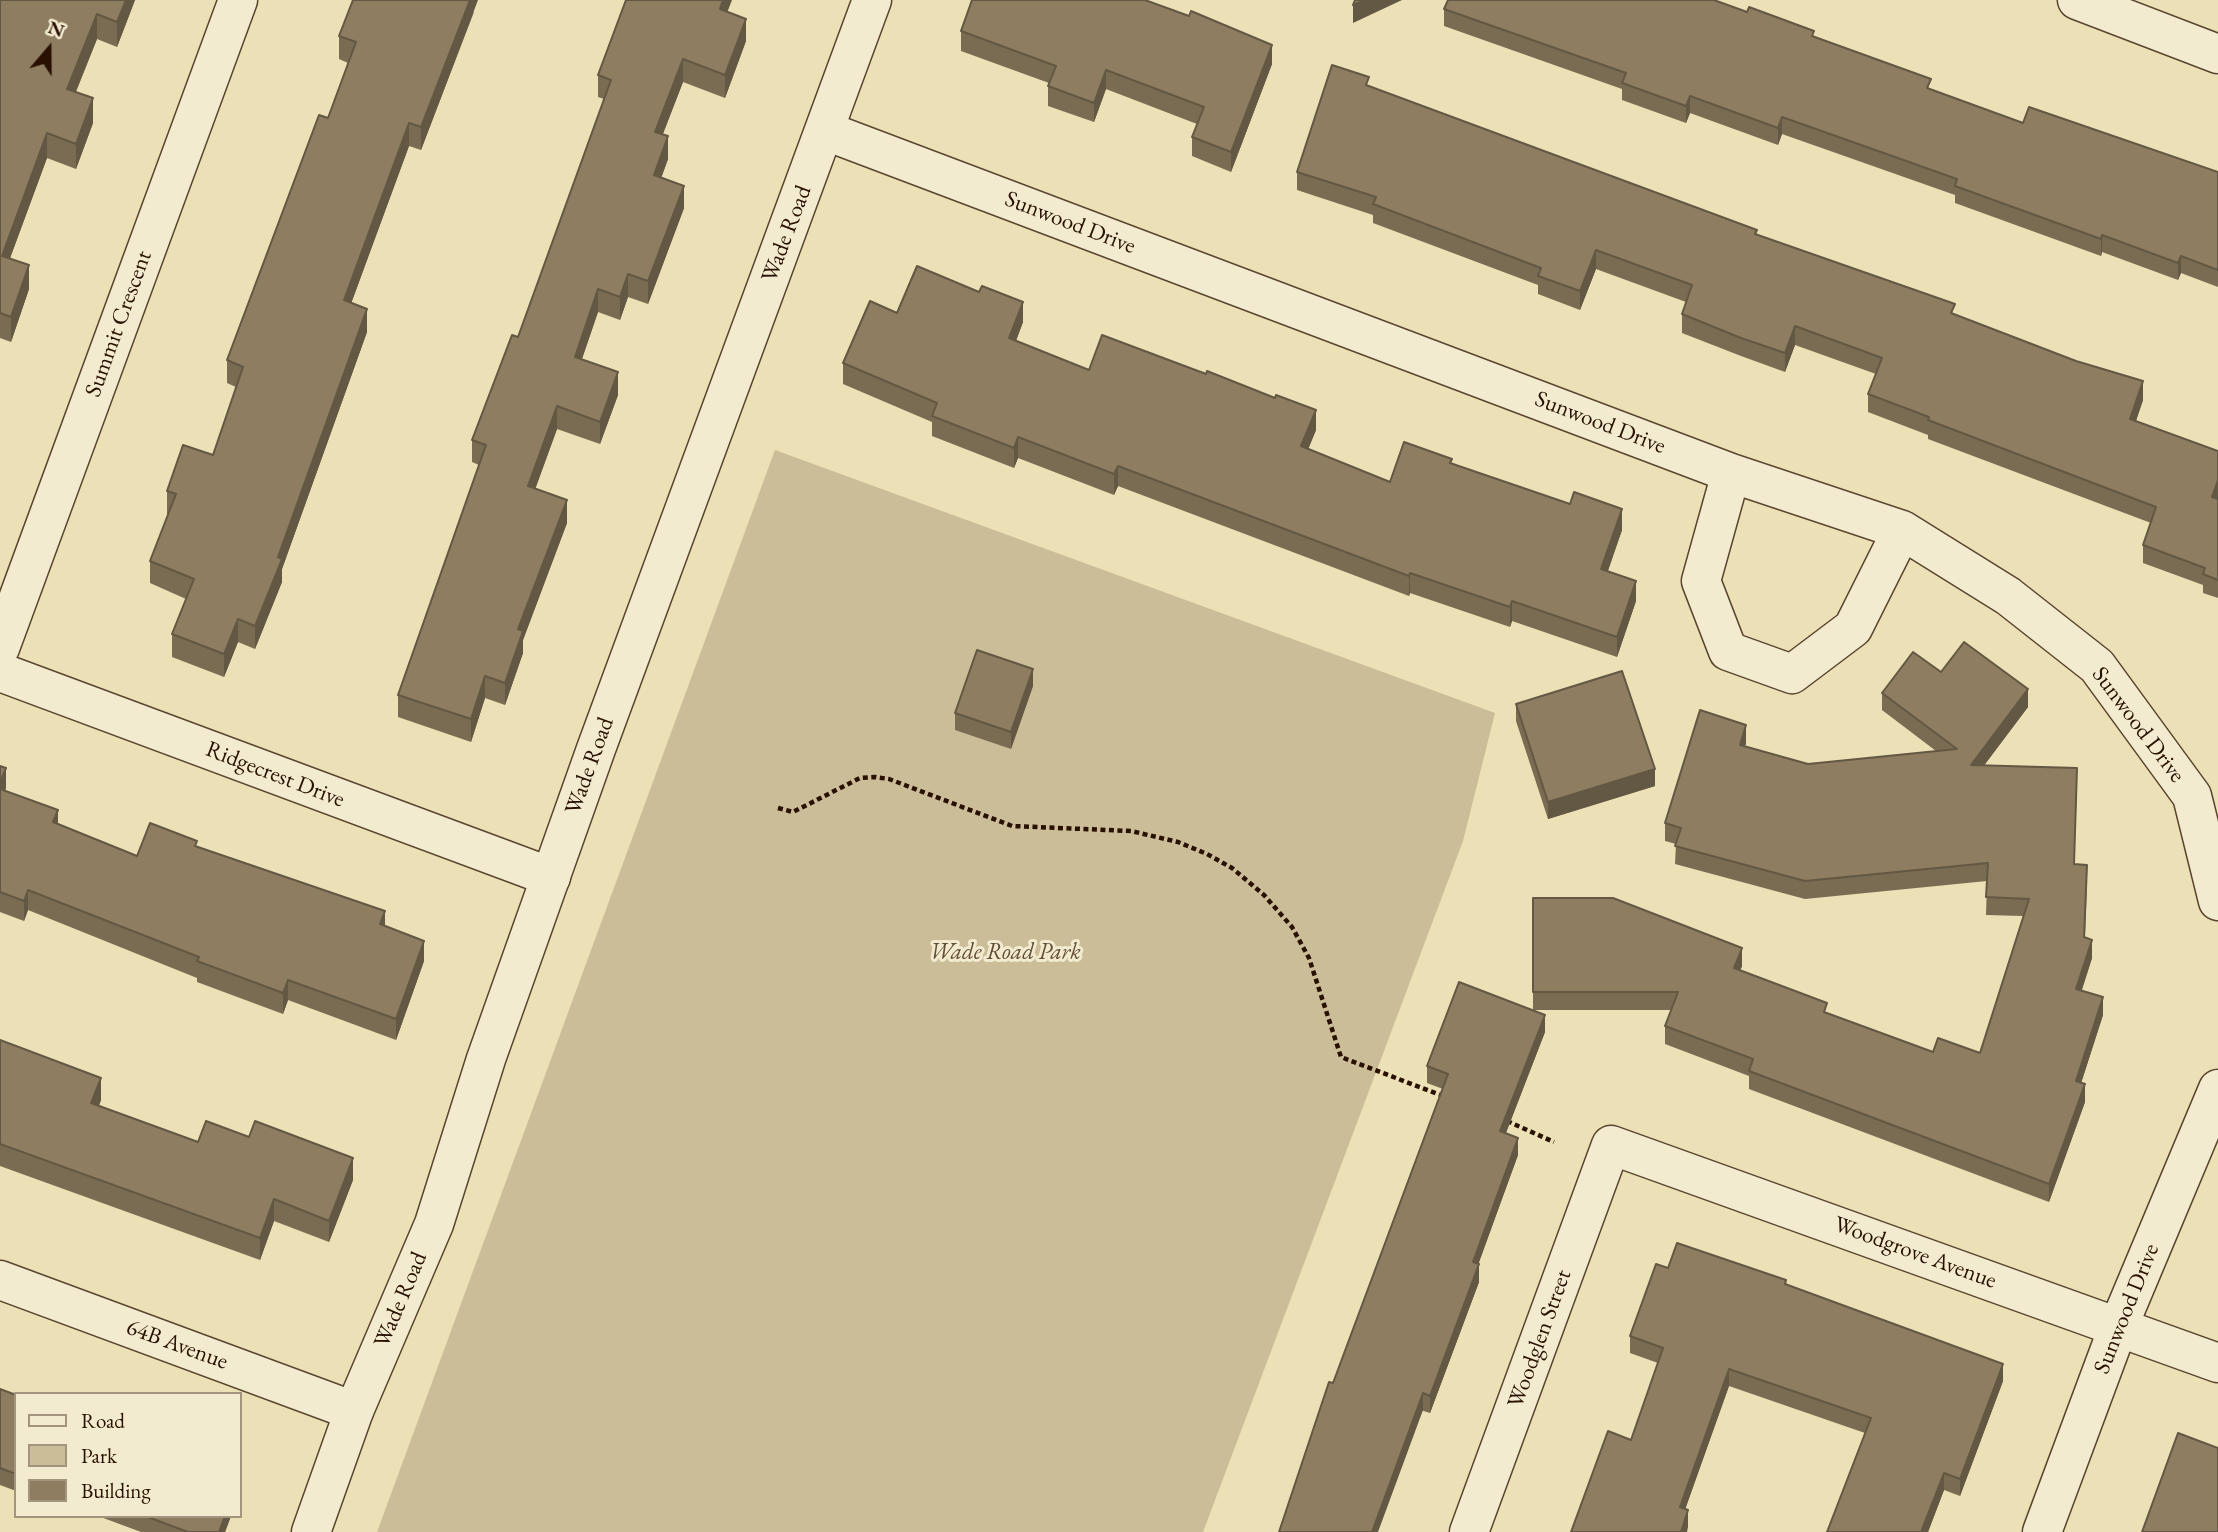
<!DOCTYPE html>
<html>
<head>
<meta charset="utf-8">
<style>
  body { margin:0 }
  #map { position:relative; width:2218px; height:1532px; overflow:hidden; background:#ece0b6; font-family:"EB Garamond",serif }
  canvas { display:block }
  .legend { position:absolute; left:14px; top:1392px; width:228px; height:126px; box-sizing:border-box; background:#f3ebd0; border:2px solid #a2947e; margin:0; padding:9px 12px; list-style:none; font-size:21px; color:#291102 }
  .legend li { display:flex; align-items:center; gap:14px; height:35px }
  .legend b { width:35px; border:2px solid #a2947e }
  .north { position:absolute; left:14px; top:14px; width:70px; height:70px; -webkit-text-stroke:5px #f3ebd0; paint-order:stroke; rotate:20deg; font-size:19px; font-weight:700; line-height:28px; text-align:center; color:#291102 }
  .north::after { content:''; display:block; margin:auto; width:24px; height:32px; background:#291102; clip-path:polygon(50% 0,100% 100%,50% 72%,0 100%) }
</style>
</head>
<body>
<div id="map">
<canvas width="2218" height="1532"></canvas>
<ul class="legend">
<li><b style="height:9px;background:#f3ebd0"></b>Road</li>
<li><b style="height:19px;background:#cbbd97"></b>Park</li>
<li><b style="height:19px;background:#8e7d60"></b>Building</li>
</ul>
<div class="north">N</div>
</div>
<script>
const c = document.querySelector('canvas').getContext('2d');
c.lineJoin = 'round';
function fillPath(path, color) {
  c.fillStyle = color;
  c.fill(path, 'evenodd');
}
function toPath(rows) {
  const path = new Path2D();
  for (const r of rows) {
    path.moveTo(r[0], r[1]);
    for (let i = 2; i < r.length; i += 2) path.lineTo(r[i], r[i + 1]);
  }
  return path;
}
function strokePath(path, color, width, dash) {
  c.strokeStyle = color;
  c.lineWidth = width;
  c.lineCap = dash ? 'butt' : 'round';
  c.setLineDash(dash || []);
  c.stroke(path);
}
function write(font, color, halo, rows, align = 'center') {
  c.font = font + ' "EB Garamond",serif';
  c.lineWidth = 6;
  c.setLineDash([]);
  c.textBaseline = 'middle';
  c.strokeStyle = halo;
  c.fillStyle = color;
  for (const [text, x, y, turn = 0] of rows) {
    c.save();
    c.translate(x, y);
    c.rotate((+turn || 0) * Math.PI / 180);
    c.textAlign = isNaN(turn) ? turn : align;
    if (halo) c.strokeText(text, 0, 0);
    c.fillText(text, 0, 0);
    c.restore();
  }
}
fillPath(toPath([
  [775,450,1495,713,1463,841,1203,1532,377,1532]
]), '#cbbd97');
const minor = toPath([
  [2077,0,2218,54],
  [826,131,1731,473,1902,530,2008,596,2097,666,2192,796,2218,901],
  [1731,473,1701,581,1728,651,1792,674,1853,628,1902,530],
  [0,648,238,0],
  [0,672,551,877],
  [0,1280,354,1411],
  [1469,1532,1611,1145,2218,1363],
  [2042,1532,2119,1325,2218,1089]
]);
const tertiary = toPath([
  [311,1532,354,1411,434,1224,486,1059,596,749,872,0]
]);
strokePath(minor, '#5a452f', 41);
strokePath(tertiary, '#5a452f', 41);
strokePath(toPath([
  [778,808,793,812,860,778,875,777,889,779,1012,826,1131,831,1178,842,1207,854,1232,868,1264,895,1292,927,1309,958,1341,1057,1443,1096],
  [1507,1121,1554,1142]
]), '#291102', 4.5, [5, 3.5]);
strokePath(minor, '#f3ebd0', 38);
strokePath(tertiary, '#f3ebd0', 38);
fillPath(toPath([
  [0,0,135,0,117,47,97,39,76,92,93,123,76,169,47,158,10,258,29,289,11,342,0,338],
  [1444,9,1814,36,1931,89,2023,123,2218,172,2218,287,2181,273,2178,280,2102,252,2101,256,1955,203,1955,195,1782,134,1778,145,1690,113,1686,123,1622,100,1622,89,1444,26],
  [474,12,421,150,409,146,351,303,367,332,282,569,282,582,255,649,238,642,224,677,172,657,172,634,186,599,150,583,150,561,168,514,167,514,167,491,213,455,236,387,227,383,227,360,328,118,348,63,339,59,339,36],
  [727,12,746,41,725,98,683,82,663,134,668,159,661,178,684,208,648,304,628,297,620,320,598,312,582,359,618,395,600,444,557,429,535,489,567,523,523,640,523,653,505,705,485,698,471,742,398,717,398,695,479,465,472,462,472,440,518,337,604,99,598,97,598,75],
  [961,31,1272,64,1231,172,1192,156,1192,137,1197,124,1106,89,1094,122,1048,106,1048,86,1049,83,961,51],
  [1369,86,1757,235,1955,314,2143,400,2136,421,2218,451,2218,598,2203,593,2203,585,2143,563,2143,545,2151,523,1928,439,1928,435,1868,412,1868,394,1876,374,1795,345,1785,372,1741,356,1682,333,1682,314,1686,302,1596,269,1580,310,1538,294,1538,285,1373,223,1373,215,1297,190,1297,172],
  [1023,322,1016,341,1089,370,1316,430,1308,449,1390,482,1452,463,1622,530,1608,571,1636,601,1617,657,1512,621,1510,627,1410,593,1409,596,1118,486,1114,495,1018,458,1014,468,932,436,932,422,843,384,843,363],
  [1941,672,2028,707,1984,765,2077,786,2074,864,2087,883,2085,938,2092,958,2082,990,2103,1015,2081,1083,2085,1102,2049,1202,1749,1089,1749,1076,1665,1044,1665,1026,1671,1010,1533,1010,1533,898,1742,966,1740,971,1827,1013,1933,1052,1980,1053,2023,916,1986,915,1987,881,1805,899,1675,864,1676,844,1665,841,1665,823,1746,743,1745,746,1808,764,1936,751,1882,710,1882,693],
  [1033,686,1011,749,955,730,955,713],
  [1516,704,1655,786,1548,819,1516,721],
  [0,766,6,788,5,790,58,824,137,856,197,846,385,926,424,961,396,1040,288,1000,283,1014,197,982,197,978,28,910,24,921,0,912],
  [1545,1032,1506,1133,1518,1155,1478,1264,1479,1282,1430,1413,1333,1383,1443,1089,1427,1083,1427,1066],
  [0,1040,101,1100,99,1106,198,1142,353,1180,329,1242,274,1221,260,1260,0,1166],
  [1668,1268,1786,1284,2003,1381,1960,1496,1944,1490,1928,1532,1827,1532,1865,1433,1729,1386,1685,1509,1688,1527,1631,1440,1658,1363,1630,1353,1630,1336],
  [0,1389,16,1395,16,1491,0,1485],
  [98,1516,231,1516,225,1532,141,1532]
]), '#7a6c53');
fillPath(toPath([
  [126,0,135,0,117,47,117,22],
  [470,0,478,0,421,150,421,127],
  [723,0,732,0,720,31,720,9],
  [1365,0,1402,0,1353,23,1353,5],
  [97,14,97,39,67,113,67,89],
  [746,19,746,41,725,98,725,75],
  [1272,45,1272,64,1231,172,1231,152],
  [683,59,683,82,655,154,655,132],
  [1106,70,1106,89,1094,122,1094,103],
  [1690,96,1690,113,1686,123,1686,106],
  [93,98,93,123,76,169,76,144],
  [1782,117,1782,134,1778,145,1778,128],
  [409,123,409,146,344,323,344,300],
  [47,133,47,158,2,280,2,256],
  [668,136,668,159,654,198,654,175],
  [684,186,684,208,648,304,648,281],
  [2102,235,2102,252,2101,256,2101,239],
  [1596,250,1596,269,1580,310,1580,291],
  [2181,256,2181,273,2178,280,2178,263],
  [29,265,29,289,11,342,11,317],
  [628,274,628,297,620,320,620,297],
  [598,289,598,312,575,379,575,357],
  [1023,302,1023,322,1009,359,1009,338],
  [367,309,367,332,282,569,282,582,255,649,255,626,278,557],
  [1795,326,1795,345,1785,372,1785,353],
  [618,372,618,395,600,444,600,422],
  [2143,381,2143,400,2130,438,2130,419],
  [557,406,557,429,528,509,528,486],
  [1316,410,1316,430,1301,467,1301,446],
  [1018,437,1018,458,1014,468,1014,448],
  [1118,466,1118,486,1114,495,1114,474],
  [2218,480,2218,498,2212,516,2212,497],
  [567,500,567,523,523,640,523,653,505,705,505,683,518,629],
  [1622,509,1622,530,1601,590,1601,569],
  [1410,573,1410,593,1409,596,1409,576],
  [1636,581,1636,601,1617,657,1617,637],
  [1512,601,1512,621,1510,627,1510,607],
  [238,619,238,642,224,677,224,654],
  [1033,669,1033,686,1011,749,1011,732],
  [485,676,485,698,471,742,471,719],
  [2028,689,2028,707,1971,783,1971,765],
  [1746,725,1746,743,1740,763,1740,745],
  [6,768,6,788,0,804,0,783],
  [1655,769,1655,786,1548,819,1548,802],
  [58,810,58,831,53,822],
  [28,890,28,910,24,921,24,901],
  [385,911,385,932,380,924],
  [2092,940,2092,958,2076,1007,2076,989],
  [424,941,424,961,396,1040,396,1019],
  [1742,948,1742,966,1734,986,1734,968],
  [288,980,288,1000,283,1014,283,993],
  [2103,997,2103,1015,2076,1099,2076,1081],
  [1545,1015,1545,1032,1500,1148,1500,1131],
  [101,1078,101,1100,91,1125,91,1103],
  [2085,1084,2085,1102,2049,1202,2049,1184],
  [1518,1138,1518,1155,1473,1279,1473,1262],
  [353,1158,353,1180,329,1242,329,1221],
  [274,1199,274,1221,260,1260,260,1238],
  [1479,1264,1479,1282,1430,1413,1430,1396],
  [2003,1364,2003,1381,1960,1496,1960,1479],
  [1729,1369,1729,1386,1680,1524,1680,1507],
  [1423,1393,1423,1410,1378,1532,1372,1532],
  [241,1471,241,1488,240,1492,240,1475],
  [1944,1473,1944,1490,1928,1532,1921,1532],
  [1688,1510,1688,1527,1687,1532,1681,1532],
  [225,1516,231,1516,225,1532,219,1532]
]), '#635843');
const building = toPath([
  [0,0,126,0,117,22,97,14,67,89,93,98,76,144,47,133,2,256,29,265,11,317,0,313,0,0],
  [353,0,470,0,421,127,409,123,344,300,367,309,278,557,282,559,255,626,238,619,224,654,172,634,194,579,150,561,176,494,167,491,183,445,213,455,243,367,227,360,319,115,328,118,356,42,339,36,353,0],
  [626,0,723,0,720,9,746,19,725,75,683,59,655,132,668,136,654,175,684,186,648,281,628,274,620,297,598,289,575,357,618,372,600,422,557,406,528,486,567,500,518,629,523,631,505,683,485,676,471,719,398,695,486,445,472,440,512,335,518,337,611,80,598,75,626,0],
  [972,0,1145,0,1189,16,1191,11,1272,45,1231,152,1192,137,1204,107,1106,70,1094,103,1048,86,1056,66,961,31,972,0],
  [1355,0,1365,0,1353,5,1355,0],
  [1448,0,1714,0,1747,12,1749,7,1814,31,1812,36,1931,79,1927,88,2023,123,2029,107,2218,172,2218,270,2181,256,2178,263,2102,235,2101,239,1955,186,1957,179,1782,117,1778,128,1690,96,1686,106,1622,83,1626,73,1444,9,1448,0],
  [1332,65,1369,77,1366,85,1757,230,1755,234,1955,304,1951,313,2076,361,2143,381,2130,419,2218,451,2218,480,2212,497,2218,499,2218,580,2203,574,2205,568,2143,545,2156,507,1928,420,1929,417,1868,394,1882,358,1795,326,1785,353,1741,338,1682,314,1692,285,1596,250,1580,291,1538,276,1541,268,1373,204,1376,197,1297,172,1332,65],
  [917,266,979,292,982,286,1023,302,1009,338,1089,370,1102,335,1206,374,1207,371,1275,398,1276,395,1316,410,1301,446,1390,482,1404,442,1452,459,1450,463,1570,504,1574,492,1622,509,1601,569,1636,581,1617,637,1512,601,1510,607,1410,573,1409,576,1118,466,1114,474,1018,437,1014,448,932,416,937,403,843,363,870,301,897,313,917,266],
  [1964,642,2028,689,1971,765,2077,768,2074,864,2087,865,2084,937,2092,940,2076,989,2103,997,2076,1081,2085,1084,2049,1184,1749,1071,1753,1059,1665,1026,1678,992,1533,992,1533,898,1613,898,1742,948,1734,968,1827,1003,1824,1012,1933,1052,1938,1038,1980,1053,2029,899,1986,897,1988,863,1805,881,1675,846,1681,828,1665,823,1700,710,1746,725,1740,745,1808,764,1957,749,1882,693,1913,652,1941,672,1964,642],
  [977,650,1033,669,1011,732,955,713,977,650],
  [1622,671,1655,769,1548,802,1516,704,1622,671],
  [0,766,6,768,0,783,0,766],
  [0,789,58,810,53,822,137,856,150,823,197,841,195,846,385,911,380,924,424,941,396,1019,288,980,283,993,197,961,199,957,28,890,24,901,0,892,0,789],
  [1459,982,1545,1015,1500,1131,1518,1138,1473,1262,1479,1264,1430,1396,1423,1393,1372,1532,1279,1532,1329,1382,1333,1383,1448,1074,1427,1066,1459,982],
  [0,1040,101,1078,91,1103,198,1142,206,1121,249,1137,255,1121,353,1158,329,1221,274,1199,260,1238,0,1144,0,1040],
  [1677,1243,1786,1280,1785,1284,2003,1364,1960,1479,1944,1473,1921,1532,1827,1532,1871,1418,1729,1369,1680,1507,1688,1510,1681,1532,1571,1532,1608,1431,1631,1440,1663,1348,1630,1336,1656,1264,1668,1268,1677,1243],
  [0,1389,16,1395,16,1474,0,1468,0,1389],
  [2178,1433,2218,1448,2218,1532,2142,1532,2178,1433],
  [145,1516,225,1516,219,1532,188,1532,145,1516]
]);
fillPath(building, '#8e7d60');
strokePath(building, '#635843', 2);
write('23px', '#291102', '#f3ebd0', [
  ["Sunwood Drive",1070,223,21],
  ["Wade Road",787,234,-69],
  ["Summit Crescent",119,324,-70],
  ["Sunwood Drive",1600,423,21],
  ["Sunwood Drive",2138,725,53],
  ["Wade Road",590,766,-70],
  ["Ridgecrest Drive",275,775,21],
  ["Woodgrove Avenue",1915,1253,20],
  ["Wade Road",401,1300,-67],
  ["Sunwood Drive",2127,1309,-68],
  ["Woodglen Street",1540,1339,-70],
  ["64B Avenue",177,1345,20]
]);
write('italic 23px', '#624d36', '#f3ebd0', [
  ["Wade Road Park",1005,953]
]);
</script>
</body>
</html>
